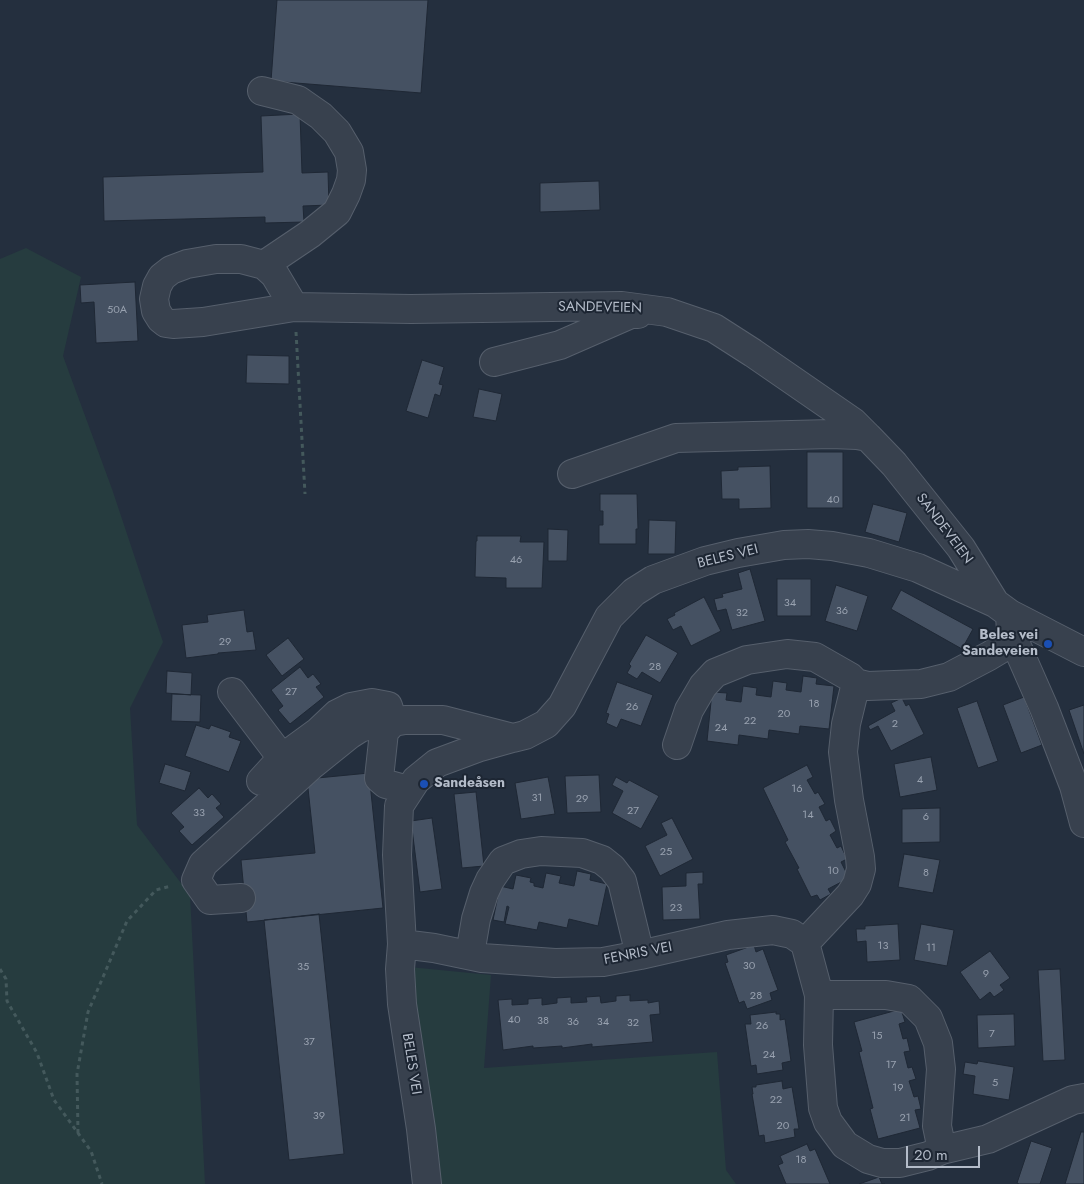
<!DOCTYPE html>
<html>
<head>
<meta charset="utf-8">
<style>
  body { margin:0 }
  #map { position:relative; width:1084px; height:1184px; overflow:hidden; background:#242f3e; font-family:Jost,sans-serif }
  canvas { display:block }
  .scale { position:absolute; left:906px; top:1146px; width:74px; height:22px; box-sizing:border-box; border:2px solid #b4bcc9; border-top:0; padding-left:6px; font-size:15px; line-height:18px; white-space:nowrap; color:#b4bcc9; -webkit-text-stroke:4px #1d2633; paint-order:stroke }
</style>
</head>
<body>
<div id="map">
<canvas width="1084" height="1184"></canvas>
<div class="scale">20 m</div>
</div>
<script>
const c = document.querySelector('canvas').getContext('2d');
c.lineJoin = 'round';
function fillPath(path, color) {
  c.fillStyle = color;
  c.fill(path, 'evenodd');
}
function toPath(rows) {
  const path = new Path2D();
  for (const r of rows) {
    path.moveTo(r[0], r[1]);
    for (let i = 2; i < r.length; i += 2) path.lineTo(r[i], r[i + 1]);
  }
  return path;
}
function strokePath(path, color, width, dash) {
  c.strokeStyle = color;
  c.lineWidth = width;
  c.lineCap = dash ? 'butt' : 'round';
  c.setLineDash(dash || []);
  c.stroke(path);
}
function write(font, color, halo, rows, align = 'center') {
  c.font = font + ' Jost,sans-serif';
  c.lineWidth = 4;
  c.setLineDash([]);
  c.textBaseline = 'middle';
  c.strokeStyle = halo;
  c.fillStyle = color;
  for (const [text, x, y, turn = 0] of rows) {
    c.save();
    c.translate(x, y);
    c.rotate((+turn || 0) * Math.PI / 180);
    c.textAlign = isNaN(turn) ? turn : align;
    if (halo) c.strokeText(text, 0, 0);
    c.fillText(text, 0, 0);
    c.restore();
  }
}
fillPath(toPath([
  [26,248,81,277,63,356,112,489,163,642,130,708,137,825,190,895,205,1184,0,1184,0,259],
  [409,967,491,975,484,1068,717,1052,726,1170,736,1184,440,1184]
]), '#263c3f');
const building = toPath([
  [277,0,428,0,421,93,271,81,277,0],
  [300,114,302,173,328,172,329,205,303,206,304,222,265,223,265,217,104,221,103,177,263,172,261,116,300,114],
  [599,181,600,210,540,212,540,183,599,181],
  [135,282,138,341,96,343,94,302,81,303,80,285,135,282],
  [247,355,289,356,289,384,246,383,247,355],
  [422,360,444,367,439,384,443,385,440,396,435,394,428,418,406,411,422,360],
  [479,389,502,394,496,421,473,417,479,389],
  [807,452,843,452,843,508,807,508,807,452],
  [770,466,771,508,739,509,739,499,722,499,721,471,738,470,738,467,770,466],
  [600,494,637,494,638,529,636,529,636,544,599,544,599,525,603,525,603,511,600,511,600,494],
  [873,504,907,513,899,542,865,532,873,504],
  [649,520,676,521,675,554,648,554,649,520],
  [548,529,568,530,567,561,548,561,548,529],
  [477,536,521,536,520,542,544,542,542,588,506,588,506,578,475,577,476,541,477,541,477,536],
  [750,569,765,621,732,630,726,609,717,611,714,599,723,597,722,594,742,589,738,573,750,569],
  [777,579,811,579,811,616,777,616,777,579],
  [836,585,868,596,857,631,825,621,836,585],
  [901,590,973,629,962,649,891,609,901,590],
  [704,597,721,631,691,646,681,626,673,630,667,619,675,615,674,613,704,597],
  [244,610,247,632,253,631,256,650,218,653,218,654,186,658,182,625,208,622,207,615,244,610],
  [646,635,678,653,660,683,642,672,637,679,627,673,631,666,629,664,646,635],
  [288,638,304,659,282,676,266,655,288,638],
  [300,667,308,678,313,674,321,684,316,687,324,697,290,724,278,710,283,706,271,690,300,667],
  [167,671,192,673,191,695,166,693,167,671],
  [803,676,817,678,816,684,834,686,829,729,800,726,799,734,769,730,768,739,739,735,738,745,707,741,712,692,727,693,726,700,741,702,743,686,757,688,756,695,771,697,773,681,787,683,786,690,801,692,803,676],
  [617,682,653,695,641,726,621,719,617,728,606,723,609,714,606,713,617,682],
  [172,694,201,695,200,722,171,721,172,694],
  [1024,697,1042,745,1021,753,1003,705,1024,697],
  [902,698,906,706,909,704,924,734,891,751,878,726,870,730,868,726,895,711,891,703,902,698],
  [977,701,998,761,978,768,957,708,977,701],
  [1084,705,1084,754,1069,710,1084,705],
  [196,725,209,729,211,725,231,732,229,737,241,741,229,772,185,756,196,725],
  [931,757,937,790,900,797,894,764,931,757],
  [165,764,191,772,185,791,159,783,165,764],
  [807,765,813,777,807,780,815,794,818,792,825,804,819,807,826,821,830,819,836,831,830,835,837,848,841,846,847,859,841,862,849,878,828,889,831,894,820,900,817,895,811,897,797,869,799,868,785,842,788,840,763,788,807,765],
  [369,773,383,908,247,922,241,860,315,853,307,779,369,773],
  [599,775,601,812,567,813,565,776,599,775],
  [548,777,555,814,521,819,515,783,548,777],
  [616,777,627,783,629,780,659,796,641,829,612,813,623,791,612,785,616,777],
  [199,788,208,798,212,794,221,804,216,808,224,817,192,845,179,831,184,827,171,813,199,788],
  [476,792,484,866,462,868,454,794,476,792],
  [940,808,940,842,902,843,902,809,940,808],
  [432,818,442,889,420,892,411,821,432,818],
  [672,818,693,859,660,876,645,846,667,835,661,823,672,818],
  [904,854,940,860,933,893,898,887,904,854],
  [577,871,591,874,590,880,607,884,598,926,569,919,567,928,539,922,537,930,505,924,509,907,507,906,504,922,493,920,500,886,513,889,516,875,531,878,530,882,534,883,534,886,543,888,546,873,561,876,559,883,574,886,577,871],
  [703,872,703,884,698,884,700,919,663,920,662,887,686,886,686,873,703,872],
  [319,914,344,1154,289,1160,264,920,319,914],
  [898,924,900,960,867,962,866,941,857,942,856,929,865,929,865,926,898,924],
  [921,924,954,930,947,966,914,960,921,924],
  [754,945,756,952,763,949,778,990,770,993,772,1000,747,1009,744,1001,739,1003,725,963,728,962,726,955,754,945],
  [990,951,1010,978,1000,985,1004,990,994,997,990,992,980,1000,960,972,990,951],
  [1060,969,1065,1060,1043,1061,1038,970,1060,969],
  [630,995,630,1001,648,1000,648,1003,659,1001,660,1014,650,1015,653,1042,592,1047,592,1044,562,1048,562,1046,533,1048,533,1046,503,1050,498,1000,512,999,512,1005,528,1004,528,999,542,998,542,1005,557,1003,557,998,571,997,571,1003,587,1002,586,997,600,996,601,1003,616,1001,616,996,630,995],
  [901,1009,905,1022,899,1024,903,1039,907,1038,910,1051,904,1052,908,1068,912,1067,916,1079,909,1081,914,1097,918,1096,921,1109,915,1110,920,1128,878,1139,870,1109,873,1108,859,1052,862,1051,854,1022,901,1009],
  [776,1012,776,1014,780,1014,780,1020,785,1019,791,1061,782,1063,783,1070,757,1074,756,1065,751,1066,745,1024,751,1024,750,1015,776,1012],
  [1014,1014,1015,1046,978,1048,977,1015,1014,1014],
  [978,1061,1014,1067,1009,1100,973,1094,975,1076,963,1074,965,1062,977,1064,978,1061],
  [782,1081,783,1089,792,1087,799,1129,794,1129,795,1137,765,1143,764,1135,759,1136,752,1094,753,1094,752,1087,756,1087,756,1085,782,1081],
  [1081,1132,1084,1132,1084,1184,1065,1184,1081,1132],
  [1031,1141,1052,1148,1040,1184,1019,1184,1017,1183,1031,1141],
  [807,1144,810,1151,815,1149,830,1184,786,1184,778,1165,783,1163,780,1156,807,1144],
  [879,1177,882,1184,885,1184,859,1184,879,1177]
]);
fillPath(building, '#455162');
strokePath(building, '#1f2835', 1);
const minor = toPath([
  [262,91,298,100,321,116,337,132,349,152,352,170,351,180,346,194,337,212,310,234,264,265],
  [294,307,275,275,264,265,241,259,216,259,187,264,171,270,162,277,157,286,154,299,156,311,161,319,166,323,173,324,203,322,294,307,411,309,622,306,667,312,714,328,753,353,853,422,868,437],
  [494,362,560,345,631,314,638,314],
  [572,474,676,438,831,434,857,435,868,437,894,464,961,548,995,603],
  [1011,633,1044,708,1074,786,1084,823],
  [232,692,282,758,319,731,337,714,351,707,372,703,388,706,393,722,373,724,360,728,349,735,313,764,203,864,196,880,210,900,241,898],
  [677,745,689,710,703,686,715,673,747,660,787,654,815,657,850,677,856,683,868,686,921,684,949,677,989,656,1004,647,1011,633,1010,614],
  [261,781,282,758],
  [408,790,386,784,379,778,384,732,393,722,405,720,443,720,513,738,525,735,546,724,562,706,609,617,634,592,653,580,705,561,738,553,784,545,808,544,832,546,869,553,918,568,995,603,1010,614,1084,652],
  [805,943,850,895,857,884,861,869,860,857,849,800,843,752,846,724,856,683],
  [402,944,397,855,399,806,416,780,437,763,480,747,512,738],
  [470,954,476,919,484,893,490,880,503,861,521,854,541,851,582,853,602,860,612,868,622,881,640,955],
  [819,995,886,995,909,999,928,1018,938,1043,941,1069,937,1126,942,1150],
  [427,1184,421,1129,402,1004,400,969,402,944,434,948,482,958,555,963,603,962,640,955,728,935,773,930,792,934,805,943,819,995,818,1045,823,1108,828,1122,845,1145,868,1159,882,1163,900,1163,928,1156,942,1150,988,1139,1073,1100,1084,1098]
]);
strokePath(minor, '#565f6c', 30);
strokePath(toPath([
  [296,332,305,494],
  [0,969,6,979,7,1001,37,1053,54,1100,91,1151,102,1184],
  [78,1133,77,1074,88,1012,127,921,156,890,171,886]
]), '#44595c', 3, [4, 4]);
strokePath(minor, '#38414e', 28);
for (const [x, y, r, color] of [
  [1048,644,5,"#1a4fb4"],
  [424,784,5,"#1a4fb4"]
]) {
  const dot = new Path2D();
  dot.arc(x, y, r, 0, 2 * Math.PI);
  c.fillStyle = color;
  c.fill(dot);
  strokePath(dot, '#1d2633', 2);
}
write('11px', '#98a1af', null, [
  ["50A",117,310],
  ["40",833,500],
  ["46",516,560],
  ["34",790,603],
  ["36",842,611],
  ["32",742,613],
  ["29",225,642],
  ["28",655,667],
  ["27",291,692],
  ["18",814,704],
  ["26",632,707],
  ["20",784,714],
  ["22",750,721],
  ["2",895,724],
  ["24",721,728],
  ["4",920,780],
  ["16",797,789],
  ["31",537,798],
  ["29",582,799],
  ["27",633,811],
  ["33",199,813],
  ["14",808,815],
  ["6",926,817],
  ["25",666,852],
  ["10",833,871],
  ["8",926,873],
  ["23",676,908],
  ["13",883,946],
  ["11",931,948],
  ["30",749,966],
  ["35",303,967],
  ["9",986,974],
  ["28",756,996],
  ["40",514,1020],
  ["38",543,1021],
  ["36",573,1022],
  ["34",603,1022],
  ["32",633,1023],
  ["26",762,1026],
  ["7",992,1034],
  ["15",877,1036],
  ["37",309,1042],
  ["24",769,1055],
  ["17",891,1065],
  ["5",995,1083],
  ["19",898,1088],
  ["22",776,1100],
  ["39",319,1116],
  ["21",905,1118],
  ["20",783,1126],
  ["18",801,1160]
]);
write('14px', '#b4bcc9', '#1d2633', [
  ["SANDEVEIEN",600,308,1],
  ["SANDEVEIEN",944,529,53],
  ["BELES VEI",728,557,-14],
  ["FENRIS VEI",638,954,-11],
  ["BELES VEI",411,1064,81]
]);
write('bold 14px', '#b4bcc9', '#1d2633', [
  ["Beles vei",1038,636],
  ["Sandeveien",1038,652],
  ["Sandeåsen",434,784,"left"]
], 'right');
</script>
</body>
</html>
